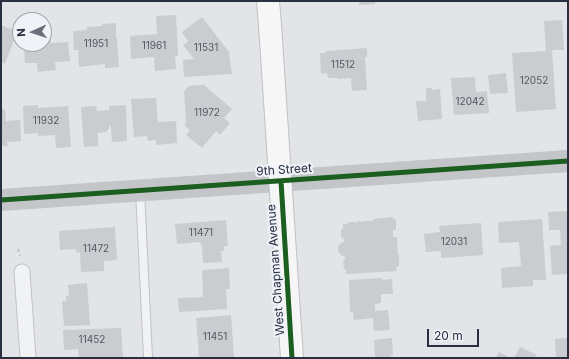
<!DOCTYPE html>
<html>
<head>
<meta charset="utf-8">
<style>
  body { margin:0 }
  #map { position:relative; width:569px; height:359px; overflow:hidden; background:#e2e4e7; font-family:Inter,sans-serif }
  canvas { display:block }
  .frame { position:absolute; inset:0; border:2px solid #283041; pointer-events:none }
  .north { position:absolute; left:12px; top:12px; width:40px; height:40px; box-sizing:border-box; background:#eff2f7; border:1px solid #9fa4ae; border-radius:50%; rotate:267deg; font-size:11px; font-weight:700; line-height:16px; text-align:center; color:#283041 }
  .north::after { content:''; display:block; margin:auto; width:14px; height:18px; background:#696f7b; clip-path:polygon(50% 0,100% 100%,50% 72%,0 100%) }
  .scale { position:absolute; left:427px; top:329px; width:52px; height:18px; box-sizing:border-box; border:2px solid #283041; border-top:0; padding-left:5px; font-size:12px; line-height:14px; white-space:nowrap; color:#283041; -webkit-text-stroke:3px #eff2f7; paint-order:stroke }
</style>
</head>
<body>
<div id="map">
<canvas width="569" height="359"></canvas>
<div class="frame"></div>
<div class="north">N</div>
<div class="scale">20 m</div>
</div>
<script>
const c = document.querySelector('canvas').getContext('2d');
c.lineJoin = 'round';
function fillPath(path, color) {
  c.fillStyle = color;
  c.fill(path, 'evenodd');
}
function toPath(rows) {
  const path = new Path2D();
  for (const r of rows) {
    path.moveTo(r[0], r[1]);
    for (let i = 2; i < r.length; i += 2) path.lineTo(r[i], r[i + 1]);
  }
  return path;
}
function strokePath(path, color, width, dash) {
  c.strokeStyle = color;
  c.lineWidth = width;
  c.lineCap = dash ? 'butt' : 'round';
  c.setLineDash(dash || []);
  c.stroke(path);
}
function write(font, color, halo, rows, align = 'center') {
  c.font = font + ' Inter,sans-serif';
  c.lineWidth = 4;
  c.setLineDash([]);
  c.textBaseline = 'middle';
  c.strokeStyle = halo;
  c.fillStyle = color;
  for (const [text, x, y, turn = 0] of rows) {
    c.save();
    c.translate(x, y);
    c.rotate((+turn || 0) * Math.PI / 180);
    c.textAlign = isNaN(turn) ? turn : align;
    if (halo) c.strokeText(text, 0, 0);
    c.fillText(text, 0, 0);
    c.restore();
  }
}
fillPath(toPath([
  [359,1,375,1,375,4,359,5],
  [176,15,178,56,175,56,176,69,155,71,154,57,131,59,130,36,157,34,156,16],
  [202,17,229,52,232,74,184,77,183,60,194,59,183,45,188,41,182,32],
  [562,20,564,50,552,50,556,109,516,112,512,53,546,51,544,21],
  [116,23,116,38,117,38,119,67,105,68,105,64,79,67,78,52,79,52,79,50,74,50,73,31,87,30,87,27,103,26,102,24],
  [1,25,16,31,14,40,5,64,1,62],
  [44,37,50,37,51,43,68,42,70,61,55,62,56,70,38,72,37,63,25,63,24,44,44,44],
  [367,48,367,57,365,57,367,90,352,91,351,78,338,79,338,78,328,78,327,73,321,74,320,53,326,53,326,51],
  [506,73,508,93,490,94,488,75],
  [475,77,476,92,487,91,489,113,454,115,451,78],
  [203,84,232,109,224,118,230,123,220,135,216,131,202,148,186,135,190,130,185,126,186,122,184,91,189,86,202,85],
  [426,88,432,88,432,90,440,89,442,119,418,121,416,101,426,101],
  [156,98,158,122,176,121,177,143,156,145,156,140,148,141,147,136,134,137,131,99],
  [38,105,38,108,68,106,71,147,56,148,55,135,38,136,38,133,24,134,23,106],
  [126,105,127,141,112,142,111,126,109,126,109,129,107,130,107,132,98,133,98,146,84,147,81,107,96,106,97,111,109,110,109,106],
  [5,109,6,121,20,120,21,141,7,142,8,146,1,146,1,110],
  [568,211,568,274,552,275,550,246,561,245,560,230,549,230,548,212],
  [393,217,393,219,396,219,396,230,393,230,393,237,397,237,398,254,399,254,399,266,396,267,397,271,346,274,346,270,344,269,343,261,345,260,345,257,341,255,339,253,338,250,338,246,341,243,344,242,344,239,341,237,341,230,343,228,343,224,347,224,348,222,355,222,356,223,359,221,363,222,364,221,373,221,373,219],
  [542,219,546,280,533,280,533,286,502,288,501,268,521,266,519,242,499,243,498,222],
  [226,220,228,246,224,246,224,251,221,251,222,262,203,263,202,245,201,245,200,242,177,244,175,224],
  [481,223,483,255,441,258,441,251,426,252,424,234,440,232,439,226],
  [115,227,117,260,104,261,104,271,81,272,80,252,76,253,76,249,60,250,59,231],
  [229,268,230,289,226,289,227,309,180,312,180,311,179,311,178,298,203,297,202,270],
  [382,278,382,280,392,279,393,294,381,294,381,303,375,304,375,311,388,310,390,330,374,331,373,318,354,320,353,312,350,312,349,280],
  [87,283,90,325,64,326,62,301,66,301,66,296,69,296,68,285],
  [231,315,234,357,199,358,196,318],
  [121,328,123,358,79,358,78,349,64,350,63,330],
  [392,338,393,355,391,355,391,358,375,358,374,340],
  [568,338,568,358,556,358,555,339],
  [520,347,537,355,535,358,514,358],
  [499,352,510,358,496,358]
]), '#cacccf');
const lane = toPath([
  [140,191,148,358]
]);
const street = toPath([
  [22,272,28,358]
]);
const primary = toPath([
  [268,1,270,25,292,358]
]);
strokePath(lane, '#c0c2c5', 10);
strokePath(street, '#c0c2c5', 17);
strokePath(primary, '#bec1c5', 24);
strokePath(toPath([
  [18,249,20,256]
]), '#c4c5ca', 2.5, [3, 3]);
strokePath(lane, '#f1f2f4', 8);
strokePath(street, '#f1f2f4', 15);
strokePath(toPath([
  [1,200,568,161]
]), '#c3c5c9', 22);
strokePath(primary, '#f6f6f6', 22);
strokePath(toPath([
  [281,181,292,358],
  [1,200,568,161]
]), '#1b5e20', 5);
write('10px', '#515865', null, [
  ["11951",96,44],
  ["11961",154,46],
  ["11531",206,48],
  ["11512",343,65],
  ["12052",534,81],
  ["12042",470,102],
  ["11972",207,113],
  ["11932",46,121],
  ["11471",201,233],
  ["12031",454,242],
  ["11472",96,249],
  ["11451",215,337],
  ["11452",92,340]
]);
write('12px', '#283041', '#eff2f7', [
  ["9th Street",284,170,-4],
  ["West Chapman Avenue",276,270,-94]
]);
</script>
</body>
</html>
